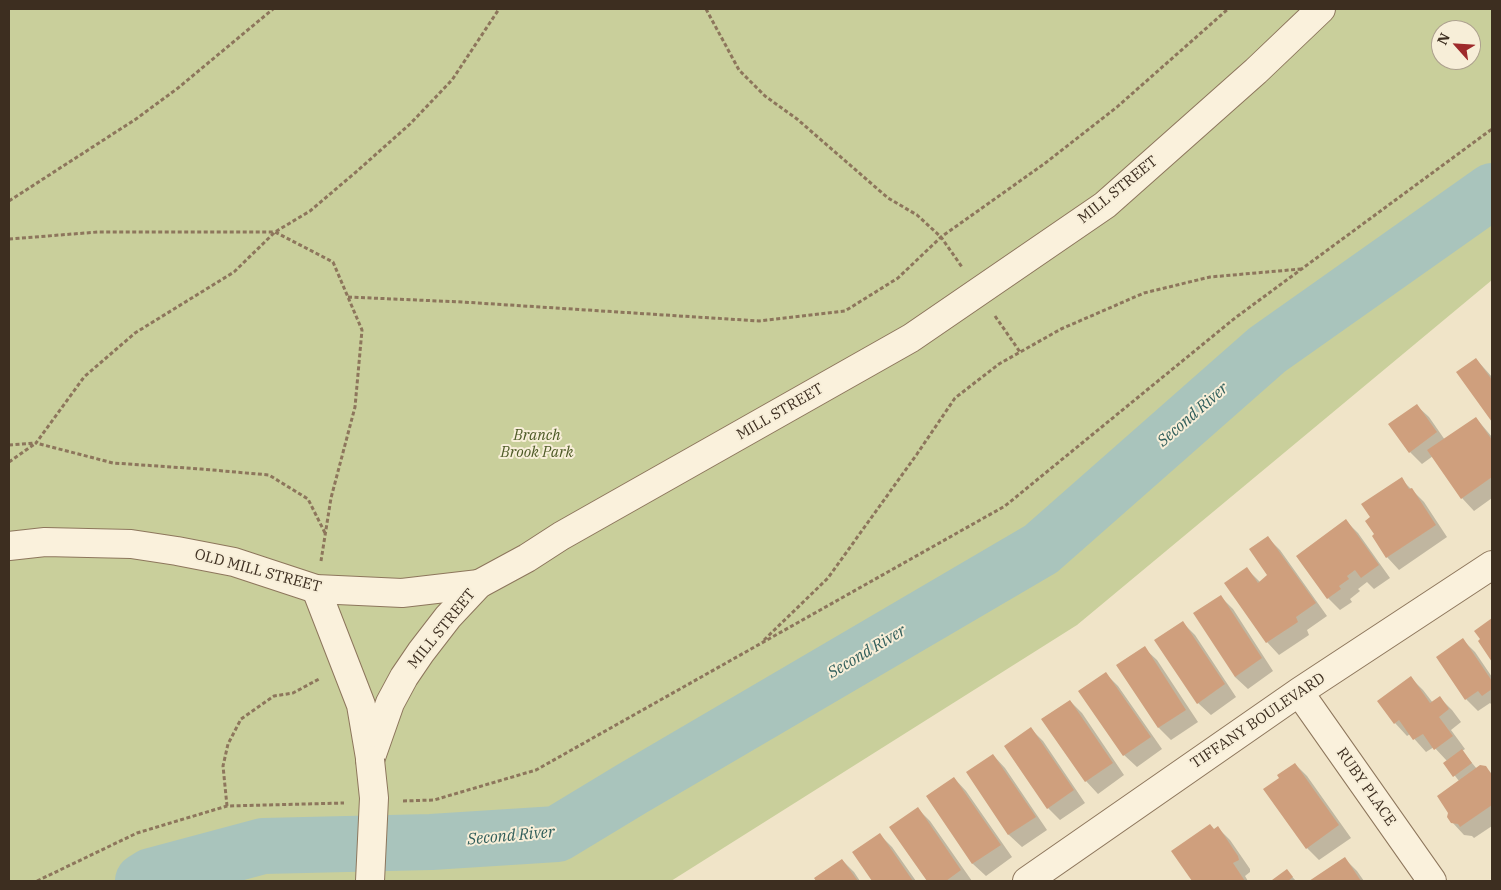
<!DOCTYPE html>
<html>
<head>
<meta charset="utf-8">
<style>
  body { margin:0 }
  #map { position:relative; width:1501px; height:890px; overflow:hidden; background:#f0e4c8; font-family:"IBM Plex Serif",serif }
  canvas { display:block }
  .frame { position:absolute; inset:0; border:10px solid #3d2e20; pointer-events:none }
  .north { position:absolute; left:1431px; top:20px; width:50px; height:50px; box-sizing:border-box; background:#f7eed8; border:1px solid #ada18e; border-radius:50%; rotate:296deg; font-size:14px; font-weight:700; line-height:20px; text-align:center; color:#3d2e20 }
  .north::after { content:''; display:block; margin:auto; width:18px; height:22px; background:#9e2a2b; clip-path:polygon(50% 0,100% 100%,50% 72%,0 100%) }
</style>
</head>
<body>
<div id="map">
<canvas width="1501" height="890"></canvas>
<div class="frame"></div>
<div class="north">N</div>
</div>
<script>
const c = document.querySelector('canvas').getContext('2d');
c.lineJoin = 'round';
function fillPath(path, color) {
  c.fillStyle = color;
  c.fill(path, 'evenodd');
}
function toPath(rows) {
  const path = new Path2D();
  for (const r of rows) {
    path.moveTo(r[0], r[1]);
    for (let i = 2; i < r.length; i += 2) path.lineTo(r[i], r[i + 1]);
  }
  return path;
}
function strokePath(path, color, width, dash) {
  c.strokeStyle = color;
  c.lineWidth = width;
  c.lineCap = dash ? 'butt' : 'round';
  c.setLineDash(dash || []);
  c.stroke(path);
}
function write(font, color, halo, rows, align = 'center') {
  c.font = font + ' "IBM Plex Serif",serif';
  c.lineWidth = 4;
  c.setLineDash([]);
  c.textBaseline = 'middle';
  c.strokeStyle = halo;
  c.fillStyle = color;
  for (const [text, x, y, turn = 0] of rows) {
    c.save();
    c.translate(x, y);
    c.rotate((+turn || 0) * Math.PI / 180);
    c.textAlign = isNaN(turn) ? turn : align;
    if (halo) c.strokeText(text, 0, 0);
    c.fillText(text, 0, 0);
    c.restore();
  }
}
fillPath(toPath([
  [9,9,1492,9,1492,280,1077,625,671,881,9,881],
  [1441,30,1471,30,1471,60,1441,60]
]), '#c9cf9b');
fillPath(toPath([
  [1476,359,1492,377,1492,420,1458,372],
  [1416,405,1429,417,1445,440,1476,418,1492,437,1492,498,1474,511,1462,498,1433,456,1422,464,1410,452],
  [1401,479,1424,502,1447,537,1399,570,1387,557,1373,536,1376,535,1372,517],
  [1346,521,1358,533,1390,578,1374,589,1367,582,1358,589,1360,591,1350,599,1352,602,1340,610,1328,598],
  [1268,538,1280,550,1327,616,1307,630,1309,635,1279,655,1267,642,1226,583,1247,569,1260,582,1269,575],
  [1220,596,1233,609,1273,671,1248,689,1235,677],
  [1183,623,1195,635,1236,697,1211,715,1198,703],
  [1463,640,1475,652,1492,677,1492,705,1490,703,1478,711,1466,699],
  [1144,648,1157,660,1198,722,1171,740,1159,728,1118,665],
  [1106,674,1118,686,1162,749,1137,767,1124,755,1080,691],
  [1411,678,1423,690,1433,703,1440,698,1452,710,1461,722,1451,730,1465,749,1462,751,1477,769,1486,768,1492,774,1492,826,1474,838,1472,836,1464,835,1452,822,1459,781,1445,763,1447,761,1434,747,1426,752,1410,734,1407,736,1395,723],
  [1070,701,1082,713,1124,775,1098,794,1086,781],
  [1031,729,1043,741,1085,803,1060,820,1048,808],
  [993,755,1005,768,1047,830,1022,847,1009,835,968,773],
  [1295,764,1307,776,1351,838,1319,860,1307,848,1280,778],
  [954,778,966,791,1012,857,986,876,973,864,928,797],
  [918,809,930,821,972,881,929,881,891,827],
  [1218,828,1230,840,1250,869,1250,872,1245,876,1248,881,1194,881,1173,851],
  [880,835,892,847,916,881,874,881,854,853],
  [1344,858,1357,871,1364,881,1311,881],
  [842,860,854,872,860,881,818,881,816,878],
  [1287,871,1296,881,1275,881,1274,880]
]), '#0003');
strokePath(toPath([
  [143,881,151,876,263,846,431,842,557,834,633,788,1041,549,1267,350,1492,191]
]), '#a9c4bc', 56);
fillPath(toPath([
  [1476,358,1492,380,1492,422,1456,372],
  [1417,404,1437,432,1409,453,1388,424],
  [1476,417,1492,440,1492,477,1461,499,1427,450],
  [1402,477,1409,489,1412,488,1436,525,1386,558,1372,536,1374,534,1365,521,1370,517,1361,504],
  [1346,519,1379,565,1361,578,1355,570,1347,576,1349,579,1339,586,1341,589,1327,599,1296,556],
  [1268,536,1316,603,1296,617,1298,622,1266,643,1224,583,1247,567,1258,583,1267,575,1249,549],
  [1221,595,1262,658,1235,677,1193,613],
  [1492,618,1492,662,1478,641,1480,639,1474,631],
  [1183,621,1225,684,1197,704,1154,640],
  [1463,638,1492,681,1492,689,1482,696,1478,691,1465,700,1436,657],
  [1145,646,1186,710,1158,728,1116,665],
  [1106,672,1151,737,1123,756,1078,691],
  [1411,676,1430,703,1440,696,1449,709,1439,717,1453,736,1434,750,1423,734,1413,740,1399,720,1394,724,1377,701],
  [1070,700,1113,763,1085,782,1041,719],
  [1031,727,1074,790,1047,809,1004,746],
  [1462,749,1472,763,1453,777,1443,763],
  [993,754,1036,817,1008,835,966,772],
  [1295,763,1339,825,1306,849,1263,789,1279,778,1277,775],
  [1480,765,1486,766,1492,775,1492,805,1460,827,1458,824,1451,823,1447,817,1448,813,1437,796],
  [954,777,1001,845,972,864,926,796],
  [918,807,961,870,946,881,927,881,889,827],
  [1210,824,1214,829,1218,826,1238,856,1239,860,1233,863,1245,881,1192,881,1171,851],
  [880,833,913,881,872,881,852,852],
  [1345,857,1361,881,1309,881],
  [842,859,858,881,816,881,814,878],
  [1287,869,1293,877,1288,881,1273,881,1272,880]
]), '#cf9f7d');
const minor = toPath([
  [9,546,45,542,131,544,177,551,234,562,316,589,402,593,479,584],
  [1299,692,1432,881],
  [1027,881,1299,692,1492,565]
]);
const tertiary = toPath([
  [316,589,361,705,370,758],
  [370,760,390,703,404,677,421,652,448,617,479,584,527,558,561,536,911,338,1105,205,1256,71,1321,9]
]);
strokePath(minor, '#8d765c', 30);
strokePath(tertiary, '#8d765c', 30);
strokePath(toPath([
  [706,9,739,70,765,96,797,119,888,198,917,215,941,237,962,267],
  [9,201,136,119,178,88,273,9],
  [9,239,98,232,275,232,333,262,362,330,355,407,331,498,321,561],
  [348,297,462,302,759,321,845,311,898,278,941,237,1044,164,1117,107,1228,9],
  [995,316,1020,352],
  [9,445,36,443],
  [9,462,36,443],
  [325,533,308,499,269,475,201,469,113,463,36,443,84,377,135,333,234,272,275,232,310,211,356,172,410,124,452,80,499,9],
  [764,640,828,578,917,454,955,398,999,364,1061,329,1144,293,1210,277,1301,269],
  [403,801,434,800,536,770,1005,506,1235,318,1492,129],
  [227,806,223,766,228,744,241,719,274,696,293,693,319,679],
  [37,881,137,833,227,806,344,803]
]), '#8d765c', 3, [4, 2.5]);
strokePath(minor, '#faf1dc', 28);
strokePath(tertiary, '#faf1dc', 28);
const tertiaryBridge = toPath([
  [370,760,374,798,370,881]
]);
strokePath(tertiaryBridge, '#8d765c', 30, []);
strokePath(tertiaryBridge, '#faf1dc', 28);
write('15px', '#3d2e20', '#f7eed8', [
  ["MILL STREET",1118,190,-39],
  ["MILL STREET",780,412,-30],
  ["OLD MILL STREET",258,571,15],
  ["MILL STREET",442,629,-51],
  ["TIFFANY BOULEVARD",1258,721,-34],
  ["RUBY PLACE",1366,787,55]
]);
write('italic 15px', '#4d5a26', '#f7eed8', [
  ["Branch",537,436],
  ["Brook Park",537,453]
]);
write('italic 16px', '#2f5d5a', '#f7eed8', [
  ["Second River",1193,415,-41],
  ["Second River",867,652,-31],
  ["Second River",511,836,-5]
]);
</script>
</body>
</html>
